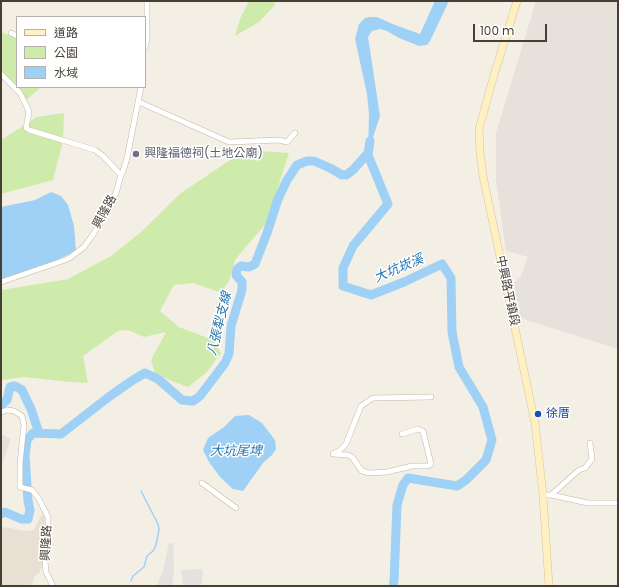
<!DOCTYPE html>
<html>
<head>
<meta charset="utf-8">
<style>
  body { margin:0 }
  #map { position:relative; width:619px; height:587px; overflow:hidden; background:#f4efe5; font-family:Poppins,"Noto Sans TC",sans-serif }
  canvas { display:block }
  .frame { position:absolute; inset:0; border:2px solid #473f34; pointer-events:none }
  .legend { position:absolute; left:16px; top:16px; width:130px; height:72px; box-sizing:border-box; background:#fff; border:1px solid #b5b2ae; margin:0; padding:5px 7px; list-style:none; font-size:12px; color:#473f34 }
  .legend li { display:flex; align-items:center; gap:8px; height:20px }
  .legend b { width:20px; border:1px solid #b5b2ae }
  .scale { position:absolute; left:473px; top:24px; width:74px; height:18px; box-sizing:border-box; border:2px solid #473f34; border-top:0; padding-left:5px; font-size:12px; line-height:14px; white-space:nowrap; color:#473f34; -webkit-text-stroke:3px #fff; paint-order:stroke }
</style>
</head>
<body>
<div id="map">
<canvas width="619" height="587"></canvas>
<div class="frame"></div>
<ul class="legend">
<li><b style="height:5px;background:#fff0c4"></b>道路</li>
<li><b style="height:11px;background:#cfebab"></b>公園</li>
<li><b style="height:11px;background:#9ed1f5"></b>水域</li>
</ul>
<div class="scale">100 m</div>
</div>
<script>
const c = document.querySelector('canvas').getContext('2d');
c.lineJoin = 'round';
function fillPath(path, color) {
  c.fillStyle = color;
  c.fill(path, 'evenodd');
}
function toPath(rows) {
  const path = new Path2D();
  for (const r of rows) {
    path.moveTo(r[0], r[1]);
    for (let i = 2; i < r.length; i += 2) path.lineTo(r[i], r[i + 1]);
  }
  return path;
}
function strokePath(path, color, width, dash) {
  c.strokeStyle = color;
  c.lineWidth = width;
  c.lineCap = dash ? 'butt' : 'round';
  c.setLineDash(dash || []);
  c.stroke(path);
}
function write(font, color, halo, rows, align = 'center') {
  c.font = font + ' Poppins,"Noto Sans TC",sans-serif';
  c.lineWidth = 3;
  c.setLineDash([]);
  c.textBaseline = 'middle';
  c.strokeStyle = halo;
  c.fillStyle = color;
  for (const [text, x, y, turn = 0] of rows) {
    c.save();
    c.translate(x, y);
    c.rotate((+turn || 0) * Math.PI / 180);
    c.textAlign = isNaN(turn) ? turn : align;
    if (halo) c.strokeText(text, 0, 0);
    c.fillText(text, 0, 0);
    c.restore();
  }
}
fillPath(toPath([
  [44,514,46,520,44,533,47,543,45,558,39,574,35,576,31,586,1,586,1,528,4,527,25,531,34,530,40,517]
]), '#e8e1d3');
fillPath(toPath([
  [536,1,618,1,618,349,520,318,514,283,521,276,528,257,506,251,496,180,496,133],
  [1,434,11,439,1,467]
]), '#e6e1da');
fillPath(toPath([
  [249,1,275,1,275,5,259,22,235,36,240,19],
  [1,32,17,38,17,87,41,87,24,102,1,71],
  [64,113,63,141,53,180,1,194,1,140,37,117],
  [245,150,289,153,267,222,235,260,229,281,221,293,194,283,174,285,160,311,179,327,213,340,221,353,206,373,188,387,174,382,155,373,151,360,166,332,144,337,128,330,118,331,83,356,88,383,70,382,24,377,1,380,1,290,68,279,111,256,141,232,181,193]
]), '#cfebab');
fillPath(toPath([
  [169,543,173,543,174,571,172,586,157,586,163,570],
  [202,569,203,574,201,586,183,586,181,570]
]), '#e4e2de');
fillPath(toPath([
  [435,1,449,1,430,41,427,45,419,46,399,38,387,31,380,29,372,31,368,37,380,116,368,153,369,114,367,94,355,39,359,24,365,18,370,17,377,17,395,25,420,34],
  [51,192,61,196,68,205,74,226,76,251,48,264,1,280,1,207,35,200],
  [249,415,262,423,275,440,276,449,272,455,263,463,243,491,233,489,220,477,209,462,203,450,208,438,224,427,235,416]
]), '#9ed1f5');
strokePath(toPath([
  [131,581,133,576,144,567,147,556,153,551,156,545,159,530,158,524,141,491]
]), '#9ed1f5', 1.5);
strokePath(toPath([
  [370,141,368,155,388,204,353,246,343,268,343,286,371,295,404,282,442,264,451,278,452,332,459,367,483,407,492,440,486,460,466,480,457,486,408,478,403,485,397,505,394,582,393,586],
  [1,405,7,400,10,387,15,386,22,390,31,409,39,433],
  [1,514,5,512,21,519,28,519,30,510,28,501,25,456,27,440,33,433,61,434,110,396,133,380,145,373,158,379,182,400,193,401,200,396,225,363,229,354,231,326,242,290,242,282,236,275,237,269,241,266,249,267,255,264,267,233,278,199,287,180,297,165,307,161,314,161,330,168,342,175,346,175,353,170,368,153]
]), '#9ed1f5', 9);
const street = toPath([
  [11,33,17,36],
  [145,47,147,40,147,1],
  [1,74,20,93,26,105,29,112,26,128,29,130,95,150,103,156,121,175],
  [139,102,229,142,279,140,287,142,295,133],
  [1,282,68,259,84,247,94,233,116,193,121,175,123,171,127,158,141,87],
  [1,412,7,410,14,411,22,416,24,425,20,463,20,487,32,490,39,499,48,517,48,542,45,561,46,572,53,586],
  [334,453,339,451,346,444,361,406,373,398,431,397],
  [333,454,348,455,352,457,362,471,369,473,387,472,412,466,428,466,431,464,423,431,418,429,402,434],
  [202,483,236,508],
  [543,495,551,495,588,503,618,503],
  [551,495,579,470,585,468,592,459,590,443]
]);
const secondary = toPath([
  [517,1,494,75,479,129,480,152,483,176,535,423,543,495,549,586]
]);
strokePath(street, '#c0b7a7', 6);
strokePath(secondary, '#d7c492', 8);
strokePath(street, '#fff', 5);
strokePath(secondary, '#fff0c4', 7);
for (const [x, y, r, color] of [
  [136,154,4,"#6b7280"],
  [538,414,4,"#1a4fb4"]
]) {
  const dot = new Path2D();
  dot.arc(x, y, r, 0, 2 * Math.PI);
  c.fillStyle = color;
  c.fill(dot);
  strokePath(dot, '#fff', 1.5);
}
write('12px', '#5b616d', '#fff', [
  ["興隆福德祠(土地公廟)",144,154]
], 'left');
write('12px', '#473f34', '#fff', [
  ["興隆路",105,212,-61],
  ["中興路平鎮段",507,291,78],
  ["興隆路",47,543,-87]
]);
write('12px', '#164399', '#fff', [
  ["徐厝",546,414]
], 'left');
write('italic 13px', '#2677b1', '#fff', [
  ["大坑崁溪",399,269,-23],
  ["八張犁支線",220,324,-76],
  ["大坑尾埤",236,452]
]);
</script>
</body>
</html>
